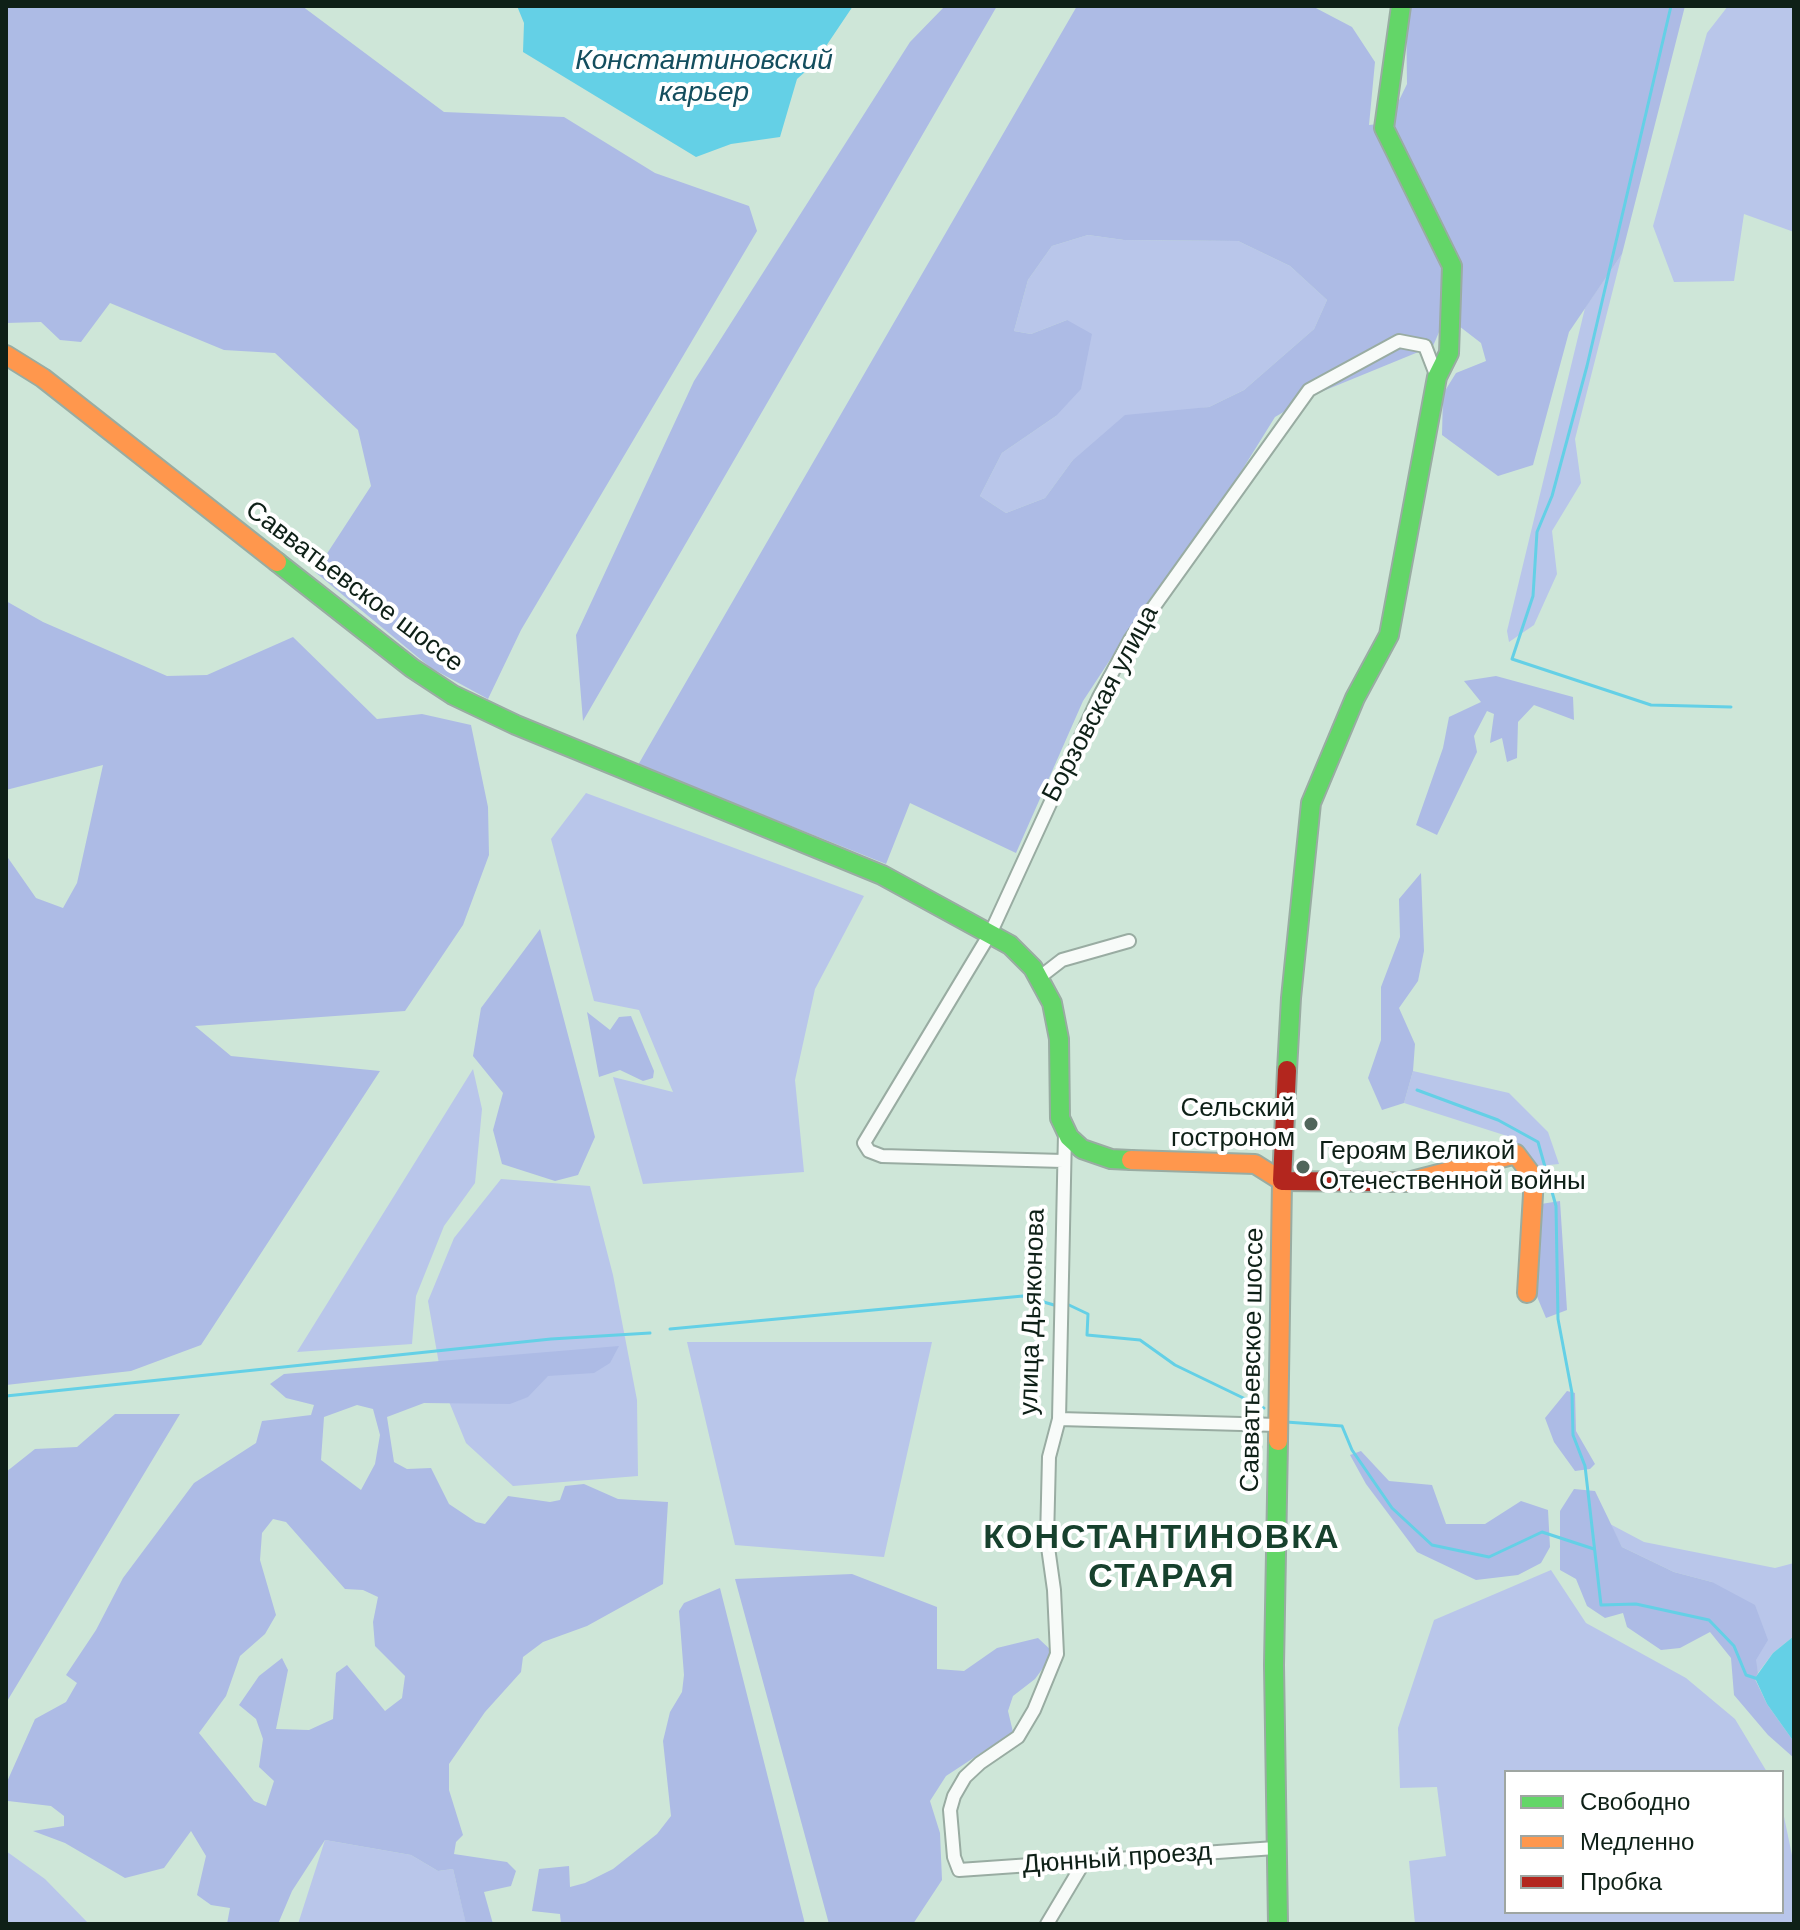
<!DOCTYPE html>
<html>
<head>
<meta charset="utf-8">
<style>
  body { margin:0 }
  #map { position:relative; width:1800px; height:1930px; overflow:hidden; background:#cee6d8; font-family:Helvetica,sans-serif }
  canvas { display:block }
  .frame { position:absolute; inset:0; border:8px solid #0e2017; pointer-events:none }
  .legend { position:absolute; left:1504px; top:1770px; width:280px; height:144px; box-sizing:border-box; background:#fff; border:2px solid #9fa6a2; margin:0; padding:10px 14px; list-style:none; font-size:24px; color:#0e2017 }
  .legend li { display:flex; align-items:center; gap:16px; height:40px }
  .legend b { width:40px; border:2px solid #9fa6a2 }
</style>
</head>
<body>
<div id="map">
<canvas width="1800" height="1930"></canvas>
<div class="frame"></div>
<ul class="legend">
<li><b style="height:10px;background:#63d668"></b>Свободно</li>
<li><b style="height:10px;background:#ff974d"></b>Медленно</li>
<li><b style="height:10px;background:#b3261e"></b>Пробка</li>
</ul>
</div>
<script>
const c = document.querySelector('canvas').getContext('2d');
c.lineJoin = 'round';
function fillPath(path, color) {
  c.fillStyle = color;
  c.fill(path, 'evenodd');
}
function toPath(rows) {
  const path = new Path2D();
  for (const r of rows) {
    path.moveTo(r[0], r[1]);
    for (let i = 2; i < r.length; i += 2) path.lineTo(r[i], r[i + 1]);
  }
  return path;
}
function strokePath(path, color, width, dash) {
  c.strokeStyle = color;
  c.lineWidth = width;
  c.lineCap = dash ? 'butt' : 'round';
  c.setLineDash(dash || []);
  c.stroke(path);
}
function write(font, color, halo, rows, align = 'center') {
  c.font = font + ' Helvetica,sans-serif';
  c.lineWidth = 8;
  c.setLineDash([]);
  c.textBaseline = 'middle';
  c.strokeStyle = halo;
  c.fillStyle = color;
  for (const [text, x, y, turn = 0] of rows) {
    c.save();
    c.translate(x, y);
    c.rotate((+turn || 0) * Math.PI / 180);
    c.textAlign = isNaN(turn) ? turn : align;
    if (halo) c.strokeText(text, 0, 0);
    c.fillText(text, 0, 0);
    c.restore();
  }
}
fillPath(toPath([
  [1728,6,1794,6,1794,232,1744,214,1734,281,1674,282,1653,226,1707,33],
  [1088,235,1124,240,1238,241,1290,266,1327,300,1314,329,1244,390,1209,407,1170,413,1072,461,1045,498,1006,513,980,496,1002,453,1056,416,1067,320,1031,334,1014,331,1028,280,1052,246],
  [1622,254,1575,439,1581,483,1552,531,1557,574,1534,625,1509,642,1507,631,1585,308],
  [586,793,864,896,815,989,795,1080,804,1172,643,1184,613,1077,673,1092,639,1010,594,1001,551,839],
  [473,1069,482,1109,475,1183,444,1226,416,1296,412,1344,297,1352],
  [1413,1071,1509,1093,1548,1132,1559,1164,1539,1166,1504,1135,1404,1103],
  [501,1179,590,1186,613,1275,637,1400,638,1476,513,1486,466,1443,443,1387,428,1301,454,1238],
  [687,1342,932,1342,884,1557,735,1545],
  [1610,1524,1644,1542,1775,1568,1794,1563,1794,1636,1773,1653,1758,1673,1755,1660,1712,1582,1674,1572,1622,1547],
  [1551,1570,1586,1623,1686,1678,1735,1719,1767,1772,1506,1772,1506,1912,1782,1912,1782,1807,1794,1865,1794,1924,1415,1924,1409,1861,1446,1856,1437,1787,1400,1788,1398,1728,1434,1620],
  [325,1840,411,1855,438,1871,453,1869,466,1923,298,1924],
  [6,1851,45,1879,89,1924,6,1924]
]), '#b9c6ea');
fillPath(toPath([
  [6,6,302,6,444,112,564,117,655,173,749,206,757,231,521,630,488,699,431,668,315,572,371,486,358,430,275,353,224,350,110,303,81,342,60,340,41,322,6,323],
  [945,6,997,6,583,721,576,635,694,381,910,42],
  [1077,6,1312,6,1352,27,1375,62,1369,125,1388,123,1407,84,1406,6,1685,6,1622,254,1569,332,1533,465,1498,476,1442,435,1443,394,1456,373,1486,361,1481,343,1446,316,1433,346,1311,396,1275,417,1221,504,1195,559,1152,596,1083,701,1016,853,910,803,886,864,638,765],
  [1088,235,1124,240,1238,241,1290,266,1327,300,1314,329,1244,390,1209,407,1125,415,1072,461,1045,498,1006,513,980,496,1002,453,1056,416,1081,389,1092,334,1067,320,1031,334,1014,331,1028,280,1052,246],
  [6,601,43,622,167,676,207,675,293,637,377,719,422,714,471,725,488,807,489,855,463,925,405,1011,195,1026,231,1056,380,1071,201,1345,131,1371,6,1385,6,855,36,898,63,908,77,883,103,765,6,790],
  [1496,676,1573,697,1574,720,1534,705,1518,722,1517,758,1507,762,1502,738,1490,743,1494,714,1487,711,1474,736,1477,752,1437,835,1416,825,1443,748,1449,717,1481,702,1464,681],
  [1421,873,1424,951,1418,981,1399,1008,1415,1044,1413,1071,1404,1103,1382,1110,1368,1078,1381,1040,1381,987,1400,937,1399,899],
  [540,929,595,1137,578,1175,555,1181,502,1164,493,1130,503,1093,473,1056,481,1008],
  [587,1012,610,1030,619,1017,631,1016,654,1071,653,1078,643,1081,620,1070,599,1077],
  [1560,1201,1567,1310,1546,1318,1530,1280,1541,1204],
  [619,1346,610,1363,594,1373,548,1376,528,1397,510,1404,424,1403,387,1417,394,1462,407,1469,431,1468,449,1504,476,1522,485,1524,508,1496,550,1502,560,1500,565,1486,584,1484,618,1499,668,1502,663,1584,587,1626,543,1642,523,1657,521,1672,485,1712,449,1764,449,1790,463,1835,456,1842,454,1854,507,1862,516,1871,511,1886,484,1892,493,1924,466,1924,453,1869,438,1871,411,1855,325,1840,292,1891,278,1924,227,1924,230,1908,211,1905,197,1895,206,1856,191,1831,164,1868,125,1878,65,1843,33,1831,64,1826,64,1816,51,1806,8,1801,6,1784,35,1719,66,1702,77,1683,66,1675,96,1630,123,1578,194,1483,256,1443,262,1421,311,1415,314,1405,286,1398,270,1384,284,1374],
  [357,1405,373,1409,380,1435,375,1464,361,1490,321,1460,324,1417],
  [273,1519,286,1522,345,1589,363,1590,378,1597,373,1622,375,1646,405,1676,402,1698,385,1711,347,1665,336,1673,333,1719,309,1730,276,1729,288,1670,282,1658,259,1676,239,1705,256,1719,263,1739,259,1767,274,1781,266,1806,254,1801,199,1733,226,1696,240,1656,265,1634,276,1615,260,1560,262,1533],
  [1567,1391,1575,1393,1576,1431,1595,1464,1590,1469,1575,1471,1554,1442,1545,1418],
  [115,1414,180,1414,6,1703,6,1472,35,1449,77,1447],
  [1361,1451,1389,1481,1432,1485,1446,1524,1485,1524,1521,1501,1548,1510,1550,1547,1541,1563,1518,1575,1476,1580,1417,1552,1366,1484,1350,1455],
  [1574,1489,1595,1491,1622,1547,1674,1572,1712,1582,1755,1605,1768,1640,1756,1660,1758,1673,1755,1679,1767,1704,1794,1742,1794,1758,1768,1735,1734,1695,1731,1658,1710,1632,1680,1648,1661,1650,1627,1627,1623,1613,1605,1618,1587,1606,1576,1579,1560,1570,1560,1511],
  [852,1574,937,1607,937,1669,964,1671,997,1648,1038,1638,1054,1653,1035,1679,1013,1696,1008,1711,1013,1732,946,1776,930,1801,940,1833,942,1880,913,1924,829,1924,735,1579],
  [720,1588,805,1924,561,1924,560,1914,532,1911,539,1869,569,1866,570,1887,585,1883,613,1869,657,1834,671,1816,663,1741,670,1712,682,1692,684,1675,679,1611,684,1603]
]), '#adbbe5');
fillPath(toPath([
  [517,6,853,6,814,64,797,79,780,137,731,144,696,157,523,52,524,23],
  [1794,1636,1794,1742,1767,1704,1755,1678,1773,1653]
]), '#64d0e6');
strokePath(toPath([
  [1671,6,1587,366,1552,496,1537,532,1533,596,1512,659,1651,705,1731,707],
  [1417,1090,1498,1120,1538,1142,1556,1206,1558,1319,1572,1393,1573,1435,1585,1466,1601,1605,1636,1604,1709,1620,1734,1646,1746,1675,1758,1679],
  [1069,1305,1088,1314,1087,1335,1140,1340,1175,1365,1264,1408],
  [670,1329,1023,1296,1054,1305],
  [6,1396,551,1339,650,1333],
  [1286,1422,1342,1426,1352,1450,1392,1508,1432,1545,1489,1557,1542,1532,1594,1549]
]), '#64d0e6', 3);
const street = toPath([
  [1040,977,1062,960,1129,941],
  [1065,1133,1059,1419,1049,1457,1047,1540,1054,1590,1057,1654,1034,1710,1018,1737,980,1763,965,1777,954,1796,950,1810,954,1857,959,1870,1275,1848],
  [1063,1161,882,1156,869,1151,864,1143,991,932,1099,697,1130,640,1309,390,1399,341,1425,346,1437,377],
  [1059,1419,1278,1425],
  [1047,1924,1084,1862]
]);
const fast = toPath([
  [277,562,412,668,453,695,516,725,882,875,1010,945,1033,968,1052,1003,1059,1039,1060,1118,1069,1137,1082,1149,1111,1159,1131,1160],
  [1287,1070,1291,998,1311,803,1355,698,1389,635,1437,377,1449,353,1452,266,1384,128,1401,6],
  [1278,1441,1274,1665,1278,1924]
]);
const slow = toPath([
  [6,355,43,378,277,562],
  [1131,1160,1255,1164,1282,1181,1278,1441],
  [1382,1182,1408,1182,1516,1154,1534,1178,1527,1293]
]);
const jam = toPath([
  [1287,1070,1282,1181,1382,1182]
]);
strokePath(street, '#99aca2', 16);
strokePath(fast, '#99aca2', 22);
strokePath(slow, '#99aca2', 22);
strokePath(jam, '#99aca2', 22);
strokePath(street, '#f8fbf9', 12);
strokePath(fast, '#63d668', 18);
strokePath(slow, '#ff974d', 18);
strokePath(jam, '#b3261e', 18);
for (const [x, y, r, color] of [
  [1311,1124,8,"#51655b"],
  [1303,1167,8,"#51655b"]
]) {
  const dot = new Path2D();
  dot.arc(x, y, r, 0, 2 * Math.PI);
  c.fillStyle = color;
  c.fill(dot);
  strokePath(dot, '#fff', 3);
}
write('26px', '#0e2017', '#fff', [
  ["Савватьевское шоссе",354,587,37],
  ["Борзовская улица",1101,704,-62],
  ["улица Дьяконова",1033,1312,-88],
  ["Савватьевское шоссе",1253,1360,-89],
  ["Дюнный проезд",1117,1859,-4]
]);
write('26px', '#0e2017', '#fff', [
  ["Сельский",1295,1109],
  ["гостроном",1295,1139],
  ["Героям Великой",1319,1152,"left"],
  ["Отечественной войны",1319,1182,"left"]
], 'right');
write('italic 28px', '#144e5e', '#fff', [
  ["Константиновский",704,61],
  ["карьер",704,93]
]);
c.letterSpacing = '2px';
write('bold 34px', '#17412d', '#fff', [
  ["КОНСТАНТИНОВКА",1162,1539],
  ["СТАРАЯ",1162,1578]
]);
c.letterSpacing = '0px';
</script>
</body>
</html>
